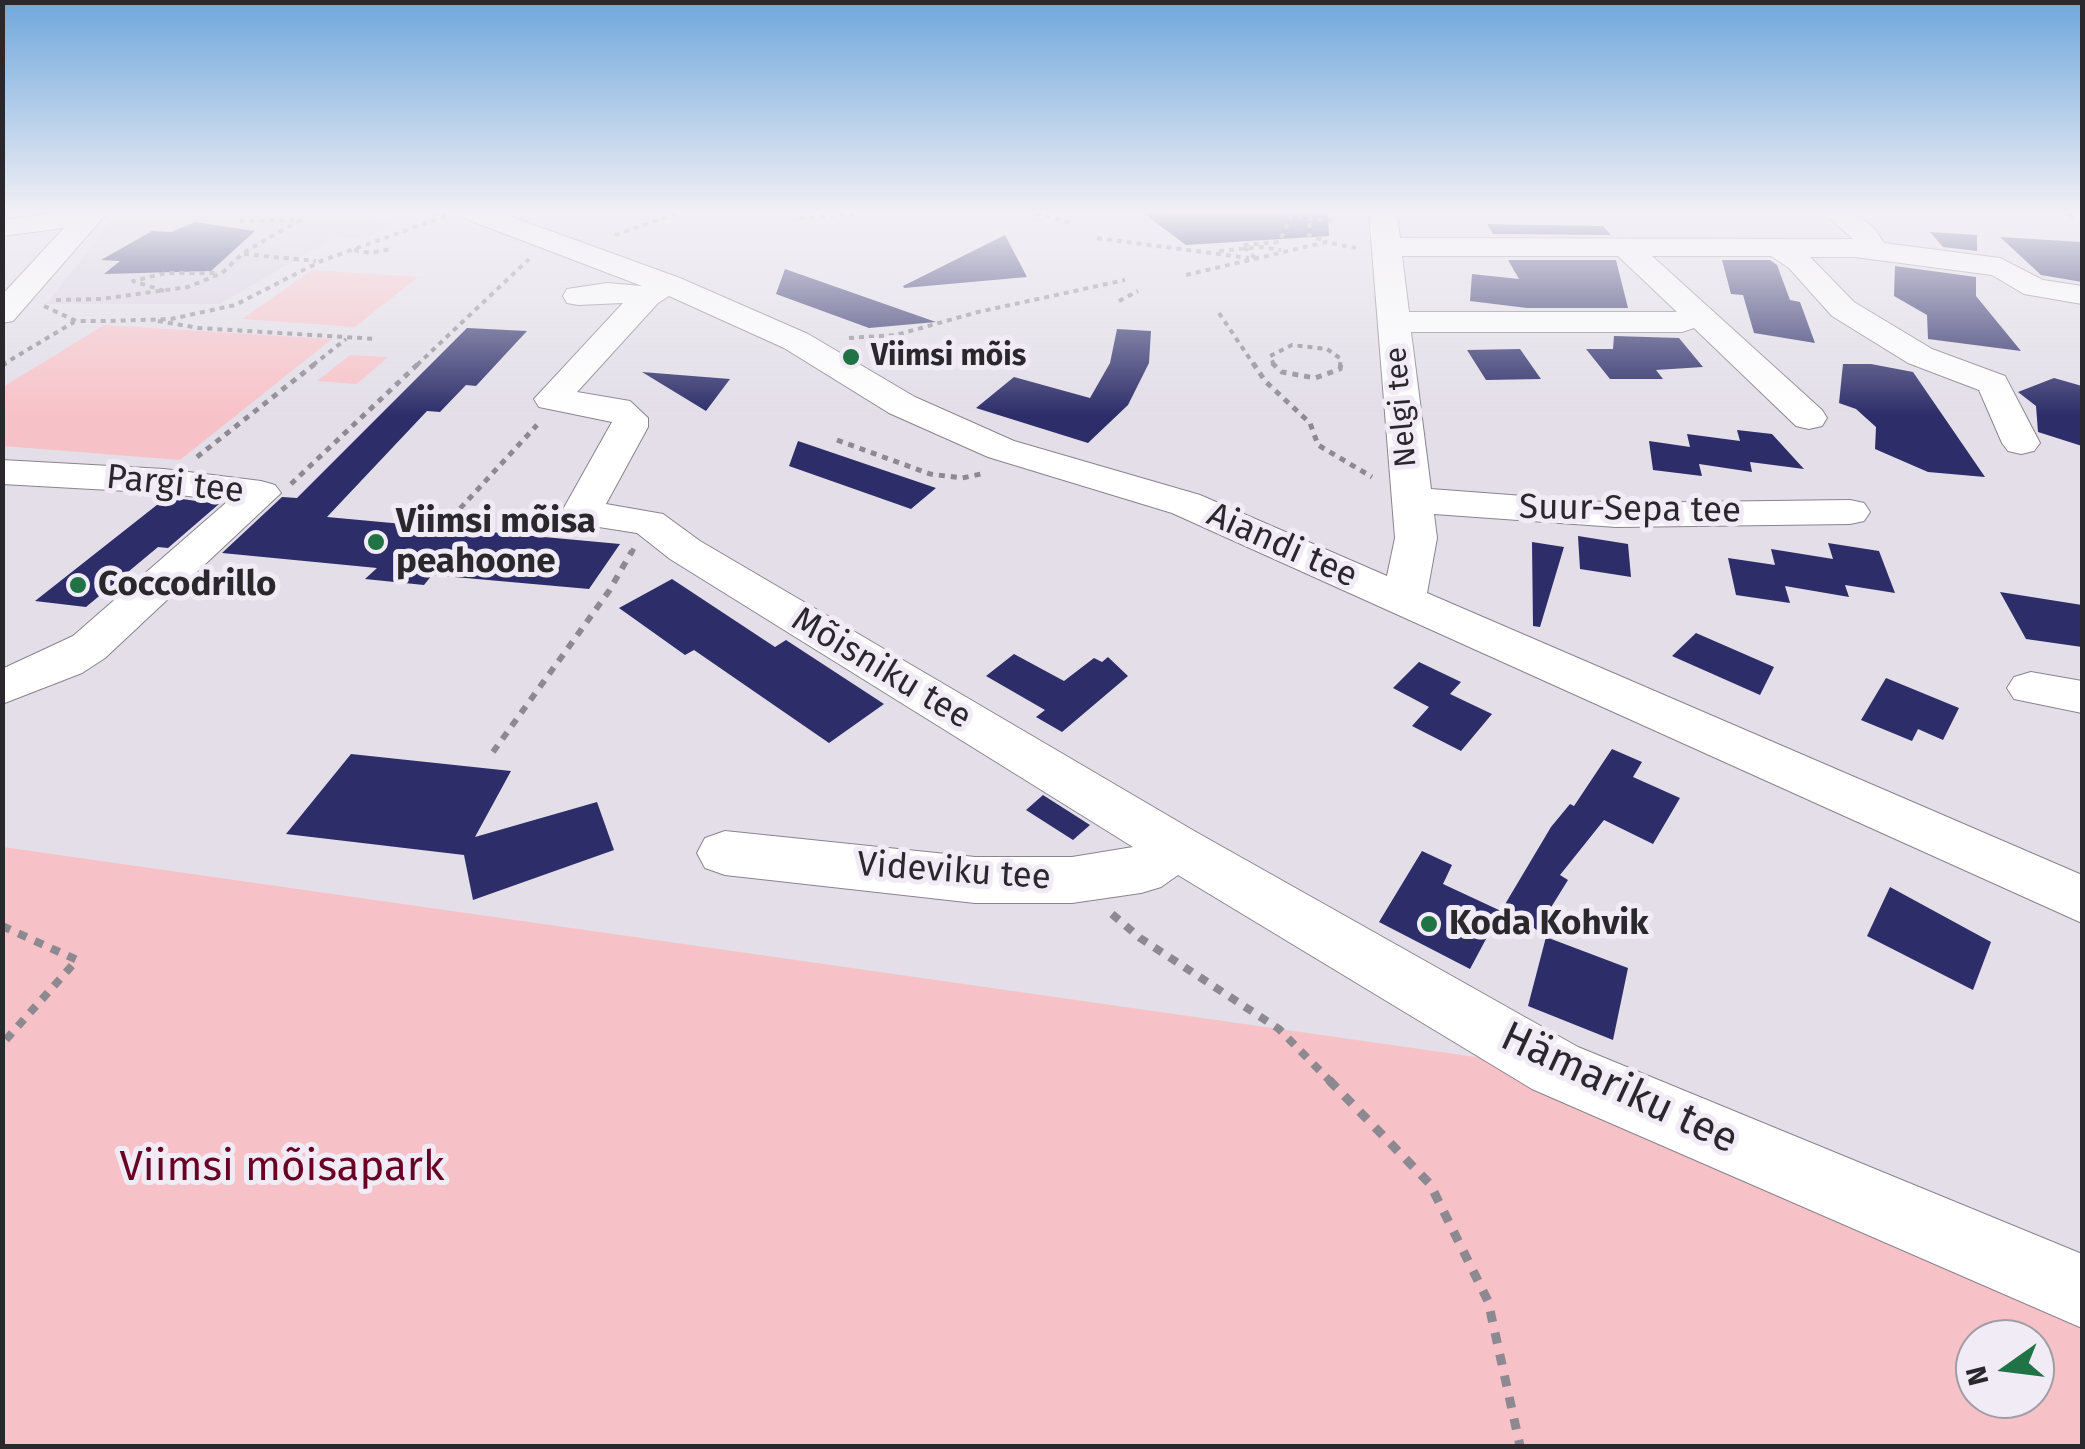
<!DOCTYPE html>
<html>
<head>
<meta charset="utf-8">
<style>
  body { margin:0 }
  #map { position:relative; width:2085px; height:1449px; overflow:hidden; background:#e3dee8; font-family:"Fira Sans",sans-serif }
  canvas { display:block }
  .frame { position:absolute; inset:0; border:5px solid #2a282c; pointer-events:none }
  .north { position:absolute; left:1955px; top:1319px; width:100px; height:100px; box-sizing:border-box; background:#f1ebf5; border:2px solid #a19da5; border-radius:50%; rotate:256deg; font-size:28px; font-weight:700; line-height:40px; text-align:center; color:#2a282c }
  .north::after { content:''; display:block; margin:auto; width:35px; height:45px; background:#1f7345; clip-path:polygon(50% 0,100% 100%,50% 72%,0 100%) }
</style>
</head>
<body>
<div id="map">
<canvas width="2085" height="1449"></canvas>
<div class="frame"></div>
<div class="north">N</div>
</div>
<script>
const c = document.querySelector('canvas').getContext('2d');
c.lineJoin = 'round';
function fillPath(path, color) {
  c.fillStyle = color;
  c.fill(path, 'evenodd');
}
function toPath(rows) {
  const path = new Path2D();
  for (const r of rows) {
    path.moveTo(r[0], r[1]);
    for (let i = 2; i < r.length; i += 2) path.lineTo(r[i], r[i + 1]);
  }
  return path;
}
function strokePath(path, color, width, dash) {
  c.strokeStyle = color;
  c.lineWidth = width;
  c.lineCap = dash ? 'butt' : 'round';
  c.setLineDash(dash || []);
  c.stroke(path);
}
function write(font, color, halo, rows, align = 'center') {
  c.font = font + ' "Fira Sans",sans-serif';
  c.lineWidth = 10;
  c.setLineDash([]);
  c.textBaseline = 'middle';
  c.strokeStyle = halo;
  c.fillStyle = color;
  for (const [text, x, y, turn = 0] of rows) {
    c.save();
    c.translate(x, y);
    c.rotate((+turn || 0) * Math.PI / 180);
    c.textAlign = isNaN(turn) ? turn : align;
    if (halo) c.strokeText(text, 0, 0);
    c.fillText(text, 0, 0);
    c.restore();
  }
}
fillPath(toPath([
  [118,213,367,213,390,224,366,239,335,237,220,304,46,304]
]), '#dad1e1');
fillPath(toPath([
  [312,270,418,277,355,327,242,319],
  [104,325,332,339,180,460,3,446,3,387],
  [350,355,388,357,357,384,317,381],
  [3,847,1511,1062,2082,1309,2082,1446,3,1446],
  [1975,1339,2035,1339,2035,1399,1975,1399]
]), '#f7c2c7');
fillPath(toPath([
  [1143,213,1328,213,1329,236,1186,245],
  [195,222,255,231,211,271,104,274,120,261,101,260,152,231,171,232],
  [1487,224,1603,226,1611,235,1493,234],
  [1930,232,1977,235,1977,251,1943,247],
  [1005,235,1027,277,904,288,903,286],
  [2000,237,2082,242,2082,282,2041,275],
  [1508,260,1616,260,1628,308,1527,308,1470,301,1472,274,1519,279],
  [1722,260,1770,260,1777,265,1790,300,1800,302,1815,343,1754,333,1743,295,1731,294],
  [1895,266,1976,277,1976,296,2021,351,1928,339,1927,315,1894,296],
  [785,269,936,322,869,328,776,294],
  [467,328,527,331,476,386,466,385,440,412,427,411,327,517,620,544,589,589,432,575,424,585,365,579,377,568,222,553,282,497,297,498],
  [1117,329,1151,331,1149,363,1128,405,1088,443,976,408,1014,377,1090,398,1110,363],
  [1614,336,1679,338,1703,367,1656,370,1663,379,1610,379,1586,349,1613,349],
  [1520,349,1541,379,1486,380,1467,350],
  [1843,364,1871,364,1913,372,1985,477,1928,472,1875,449,1876,427,1856,409,1839,403],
  [642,372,730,379,706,411],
  [2054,378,2082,386,2082,446,2038,432,2036,406,2018,392],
  [1737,430,1772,434,1804,469,1750,462,1752,472,1699,464,1702,476,1653,470,1649,441,1690,447,1687,434,1740,441],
  [798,441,936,488,911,509,789,466],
  [167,497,219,504,168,548,158,547,86,607,35,601],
  [1578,536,1628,544,1631,577,1580,569],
  [1532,542,1564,547,1540,627,1533,626],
  [1828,543,1879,551,1895,593,1845,585,1849,597,1785,586,1790,603,1736,595,1728,558,1775,565,1771,549,1833,559],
  [672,579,775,647,786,640,884,704,829,743,694,650,685,655,619,608],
  [2000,592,2082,605,2082,647,2026,639],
  [1696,633,1774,667,1760,695,1672,656],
  [1014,654,1064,681,1094,658,1102,662,1108,657,1128,676,1062,732,1036,717,1045,710,986,676],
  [1419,662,1461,682,1450,694,1492,714,1461,751,1412,726,1429,707,1393,688],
  [1886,678,1959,708,1943,740,1918,729,1912,741,1861,720],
  [1612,749,1642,762,1633,777,1680,798,1653,844,1604,820,1560,875,1568,880,1537,930,1501,911,1551,827,1570,804,1574,806],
  [351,754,511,771,475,837,597,802,614,850,473,900,464,855,286,834],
  [1043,795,1090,825,1073,840,1026,810],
  [1422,851,1452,865,1443,884,1501,911,1470,969,1379,922],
  [1890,887,1991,942,1973,990,1867,936],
  [1546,937,1628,968,1613,1040,1528,1006]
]), '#2c2d69');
const minor = toPath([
  [55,213,107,213,13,321,2,323,2,295,64,228,2,236,2,220,55,213],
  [462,213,501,213,680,278,808,334,915,397,1014,441,1200,495,1387,576,1395,538,1369,213,1397,213,1400,238,1853,239,1824,213,1855,213,1874,228,1884,243,2000,258,2043,280,2082,286,2082,304,2024,294,1992,275,1855,257,1810,257,1854,302,1932,349,2005,376,2040,443,2034,451,2021,454,2008,451,2002,443,1979,390,1908,363,1832,316,1789,268,1771,256,1652,256,1822,410,1827,418,1822,426,1809,429,1796,426,1694,328,1682,332,1411,332,1431,489,1616,503,1850,500,1864,503,1870,512,1864,521,1850,524,1616,527,1434,514,1437,538,1427,593,2082,875,2082,923,1172,513,988,457,889,413,784,348,669,296,658,303,577,392,630,401,648,418,648,427,606,504,663,514,700,541,1196,832,1578,1047,2082,1254,2082,1328,1532,1089,1178,875,1161,887,1141,893,1072,903,975,903,725,875,705,868,697,853,705,838,725,831,975,857,1072,857,1133,847,670,559,637,533,567,522,561,513,612,422,539,407,534,399,623,303,578,305,567,303,563,296,567,289,607,283,642,286,466,219,462,213],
  [1402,256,1618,256,1677,312,1409,312,1402,256],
  [2,460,164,469,261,481,275,485,281,493,105,658,82,673,2,704,2,669,73,636,228,501,164,493,2,484,2,460],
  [2031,672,2082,681,2082,713,2014,699,2007,688,2014,677,2031,672]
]);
strokePath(minor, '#89848d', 2);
strokePath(toPath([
  [432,213,446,217],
  [1036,213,1074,224],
  [1310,213,1309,235,1325,241],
  [800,218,864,213],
  [615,235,678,213],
  [1097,238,1249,258],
  [354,250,370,253,391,249],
  [1219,251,1261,247,1281,250],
  [244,254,316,261],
  [1255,258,1242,245,1279,242,1291,217,1337,221],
  [1186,275,1326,242,1356,248],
  [164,291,133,281,166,273,217,273],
  [56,300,101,299,188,287,222,273,243,253,300,220,234,221],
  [1119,301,1138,291],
  [44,306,76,321,107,321,171,319,235,305,321,261,443,217],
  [1219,313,1254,365],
  [158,321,199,328,377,339],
  [849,338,896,335,978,312,1125,280],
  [2,365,74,322],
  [313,365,346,339],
  [417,365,529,259],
  [1274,365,1270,356,1292,345,1327,349,1341,359,1340,365]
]), '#8d8990', 4, [5, 5]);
strokePath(toPath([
  [1253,363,1265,381,1310,423,1318,445,1372,477],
  [1272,363,1282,372,1315,378,1340,369,1341,363],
  [2,365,6,363],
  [837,440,930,474,962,478,981,474],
  [197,457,316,363],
  [291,484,419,363],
  [444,526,537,425],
  [631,554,634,548]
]), '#8d8990', 5, [6, 6]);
strokePath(toPath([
  [493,752,609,591,632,551]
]), '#8d8990', 6, [8, 8]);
strokePath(toPath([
  [1112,914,1140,938,1279,1029,1332,1083],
  [2,926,77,960,2,1044]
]), '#8d8990', 8, [9, 9]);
strokePath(toPath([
  [1329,1080,1430,1184,1488,1301,1520,1446]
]), '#8d8990', 9, [11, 11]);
fillPath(minor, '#fff');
strokePath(toPath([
  [2067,213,2082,222]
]), '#8b888f', 5, [8, 8]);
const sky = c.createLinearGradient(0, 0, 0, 416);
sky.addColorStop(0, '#6fa7dc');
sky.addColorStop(0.51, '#f2f0f5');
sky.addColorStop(1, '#f2f0f500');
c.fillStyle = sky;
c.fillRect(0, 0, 2085, 416);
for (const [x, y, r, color] of [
  [851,357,10,"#1f7345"],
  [376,542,10,"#1f7345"],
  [78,585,10,"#1f7345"],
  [1429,924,10,"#1f7345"]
]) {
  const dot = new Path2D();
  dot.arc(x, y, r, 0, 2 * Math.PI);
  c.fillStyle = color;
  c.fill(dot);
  strokePath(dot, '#f1ebf5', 4);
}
write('bold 30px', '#2a282c', '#f1ebf5', [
  ["Viimsi mõis",871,357]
], 'left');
write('30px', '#2a282c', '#f1ebf5', [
  ["Nelgi tee",1402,407,-95]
]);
write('35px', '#2a282c', '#f1ebf5', [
  ["Pargi tee",175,485,6],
  ["Suur-Sepa tee",1630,510,1],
  ["Aiandi tee",1282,546,24],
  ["Mõisniku tee",881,669,31],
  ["Videviku tee",954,872,4]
]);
write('bold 35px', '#2a282c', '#f1ebf5', [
  ["Viimsi mõisa",396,522],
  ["peahoone",396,562],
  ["Coccodrillo",98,585],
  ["Koda Kohvik",1449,924]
], 'left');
write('42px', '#2a282c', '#f1ebf5', [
  ["Hämariku tee",1619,1089,25]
]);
write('42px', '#690124', '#f1ebf5', [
  ["Viimsi mõisapark",282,1168]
]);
</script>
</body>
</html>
